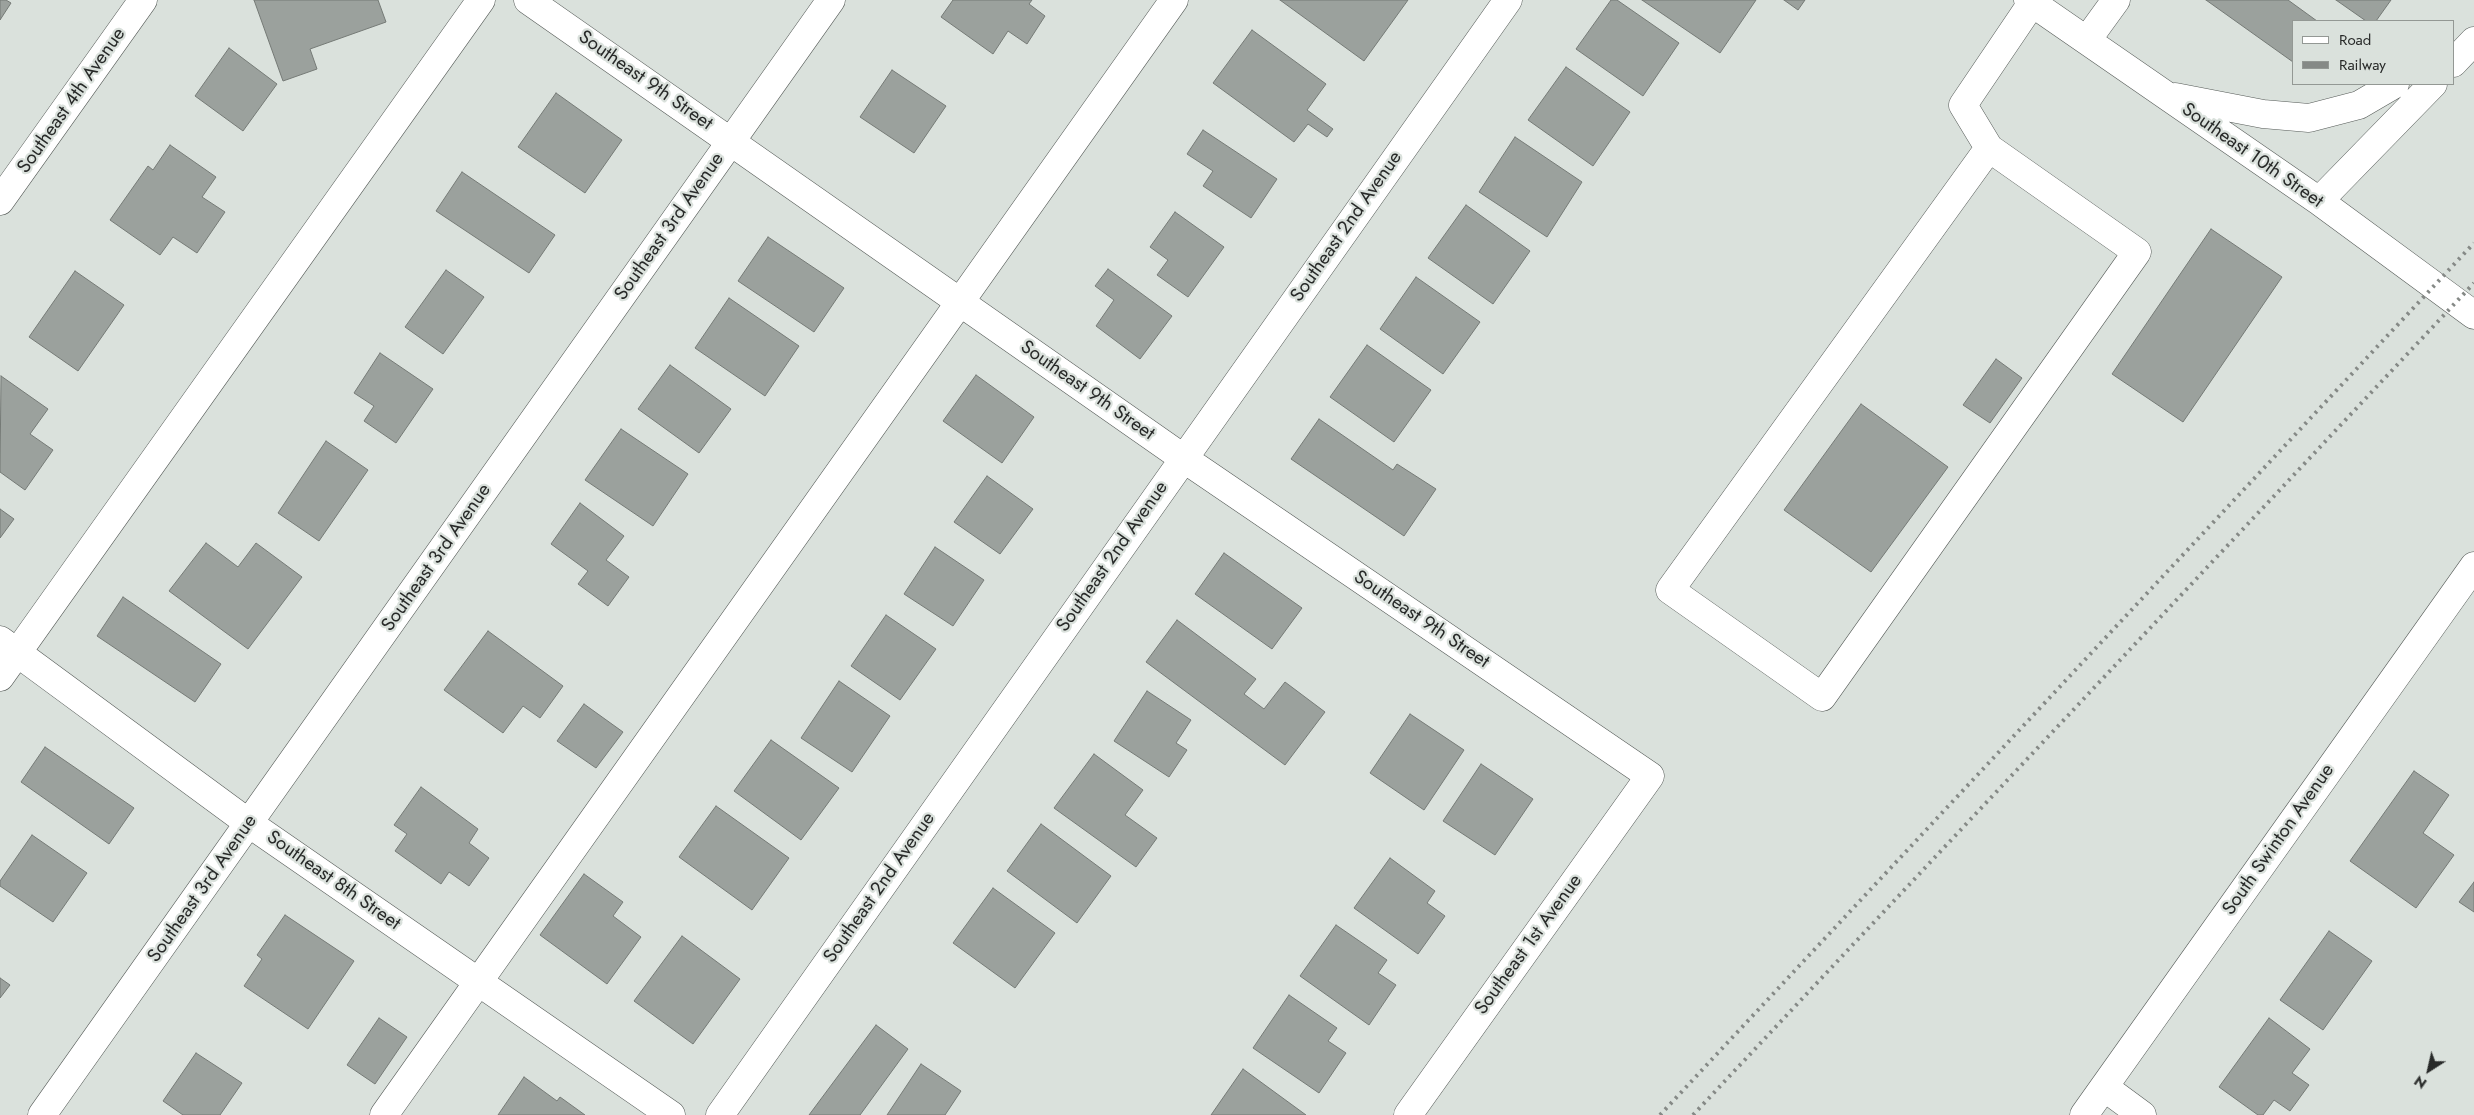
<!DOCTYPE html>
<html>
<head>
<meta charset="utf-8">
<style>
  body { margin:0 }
  #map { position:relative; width:2474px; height:1115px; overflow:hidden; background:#dae1dc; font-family:Jost,sans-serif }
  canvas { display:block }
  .legend { position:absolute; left:2292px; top:20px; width:162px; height:65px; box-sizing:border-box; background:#dae1dc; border:1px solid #939894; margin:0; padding:6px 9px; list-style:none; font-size:15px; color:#282a29 }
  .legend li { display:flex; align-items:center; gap:10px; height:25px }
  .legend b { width:25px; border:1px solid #939894 }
  .north { position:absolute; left:2404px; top:1045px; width:50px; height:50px; -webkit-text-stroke:4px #dae1dc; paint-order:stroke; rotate:215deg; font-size:14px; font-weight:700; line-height:20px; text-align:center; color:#282a29 }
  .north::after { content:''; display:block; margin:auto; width:18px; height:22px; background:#282a29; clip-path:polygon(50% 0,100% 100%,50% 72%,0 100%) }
</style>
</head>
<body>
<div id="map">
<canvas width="2474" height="1115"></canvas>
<ul class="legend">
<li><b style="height:6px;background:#fff"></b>Road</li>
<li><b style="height:6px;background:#858986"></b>Railway</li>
</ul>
<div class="north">N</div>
</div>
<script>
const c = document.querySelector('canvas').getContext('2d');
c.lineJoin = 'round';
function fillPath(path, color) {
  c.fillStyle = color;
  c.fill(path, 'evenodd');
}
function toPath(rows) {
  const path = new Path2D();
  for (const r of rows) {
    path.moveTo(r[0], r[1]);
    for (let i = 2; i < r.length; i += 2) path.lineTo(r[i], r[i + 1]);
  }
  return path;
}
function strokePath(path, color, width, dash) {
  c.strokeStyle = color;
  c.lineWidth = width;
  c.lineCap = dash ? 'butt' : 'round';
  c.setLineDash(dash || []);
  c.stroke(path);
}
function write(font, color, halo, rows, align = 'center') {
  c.font = font + ' Jost,sans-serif';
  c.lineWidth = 4.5;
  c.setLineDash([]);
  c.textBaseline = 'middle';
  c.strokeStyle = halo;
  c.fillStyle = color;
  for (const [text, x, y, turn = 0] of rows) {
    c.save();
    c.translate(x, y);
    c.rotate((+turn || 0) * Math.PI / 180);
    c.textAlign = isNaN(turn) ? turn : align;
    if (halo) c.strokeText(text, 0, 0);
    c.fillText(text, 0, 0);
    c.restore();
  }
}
const building = toPath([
  [0,0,6,0,11,3,0,20,0,0],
  [254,0,378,0,386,22,310,49,317,69,283,81,254,0],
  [953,0,1032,0,1029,4,1045,16,1027,44,1008,31,993,54,941,17,953,0],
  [1280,0,1408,0,1364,61,1280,0],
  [1611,0,1617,0,1679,43,1643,96,1576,49,1611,0],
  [1642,0,1756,0,1720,53,1642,0],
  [1784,0,1805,0,1798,10,1784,0],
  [2206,0,2288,0,2317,21,2293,21,2293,62,2206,0],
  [2336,0,2391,0,2376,21,2366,21,2336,0],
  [1252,30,1326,84,1307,110,1333,129,1327,137,1308,124,1294,142,1213,83,1252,30],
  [229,48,277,84,243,131,195,96,229,48],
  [1566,67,1630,112,1593,166,1528,120,1566,67],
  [892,70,946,106,914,153,860,117,892,70],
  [556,93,622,140,585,193,518,147,556,93],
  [1203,130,1277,179,1251,218,1203,186,1213,171,1187,154,1203,130],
  [1515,137,1582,182,1547,237,1479,192,1515,137],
  [170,145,216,177,202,197,225,212,197,253,173,237,160,255,110,220,148,166,153,170,170,145],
  [462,172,555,235,529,273,436,211,462,172],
  [1466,205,1530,251,1493,304,1428,258,1466,205],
  [1175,212,1224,247,1188,297,1157,275,1168,260,1150,247,1175,212],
  [2211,229,2282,277,2183,422,2112,374,2211,229],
  [768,237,844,288,814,332,738,281,768,237],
  [1108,269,1172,316,1140,359,1096,326,1114,300,1095,286,1108,269],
  [446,270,484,297,443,354,405,327,446,270],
  [75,271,124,305,78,371,29,337,75,271],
  [1416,277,1480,322,1443,374,1380,329,1416,277],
  [729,298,799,346,765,396,695,348,729,298],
  [1367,345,1431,390,1394,442,1330,397,1367,345],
  [380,353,433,389,396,443,364,421,374,406,354,393,380,353],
  [1996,359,2022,378,1990,423,1963,405,1996,359],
  [670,365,731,409,699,453,638,409,670,365],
  [976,375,1034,417,1002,463,943,421,976,375],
  [1,376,48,409,30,434,53,450,25,490,0,472,1,376],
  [1861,404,1948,467,1871,572,1784,510,1861,404],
  [1319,419,1393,470,1397,464,1436,489,1404,536,1291,459,1319,419],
  [621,429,688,474,653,526,585,480,621,429],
  [326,441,368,470,319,541,278,513,326,441],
  [987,476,1033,509,1000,554,954,522,987,476],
  [580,503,624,536,606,560,629,577,608,606,578,584,588,571,551,544,580,503],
  [0,509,14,519,0,538,0,509],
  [206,543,238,567,256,543,302,577,248,649,169,591,206,543],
  [935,547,984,580,953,626,904,594,935,547],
  [1224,553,1302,608,1272,649,1195,594,1224,553],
  [123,597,221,664,195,702,97,636,123,597],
  [886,615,936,649,900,700,851,666,886,615],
  [1177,620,1256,679,1244,694,1264,709,1285,682,1325,712,1285,765,1146,662,1177,620],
  [488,631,563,686,540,718,523,706,503,733,444,690,488,631],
  [839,681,890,716,852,772,801,738,839,681],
  [1147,691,1191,720,1176,743,1187,750,1169,777,1114,741,1147,691],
  [584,704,623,732,596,768,557,741,584,704],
  [1410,714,1464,750,1424,810,1370,773,1410,714],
  [771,740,839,788,801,840,734,791,771,740],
  [45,747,134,808,109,844,21,782,45,747],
  [1094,754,1143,790,1125,815,1157,838,1136,867,1054,808,1094,754],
  [1481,764,1533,799,1495,855,1443,821,1481,764],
  [2414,771,2449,795,2423,833,2454,855,2416,908,2350,861,2414,771],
  [421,787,478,829,469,843,489,858,469,886,449,872,441,884,395,851,407,834,394,825,421,787],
  [716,806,789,858,752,910,679,857,716,806],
  [1041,824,1111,876,1077,923,1007,871,1041,824],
  [32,835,87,873,53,922,0,886,0,881,32,835],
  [1390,858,1435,891,1427,903,1445,916,1418,954,1354,908,1390,858],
  [584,874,623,902,613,916,641,937,607,984,540,935,584,874],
  [2474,882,2474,912,2459,902,2474,882],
  [993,888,1055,933,1015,988,953,943,993,888],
  [285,915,354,961,308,1029,244,986,262,959,257,955,285,915],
  [1336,925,1387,960,1378,973,1396,985,1369,1025,1300,976,1336,925],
  [2329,931,2372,961,2323,1030,2280,1000,2329,931],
  [682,936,740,979,693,1044,634,1001,682,936],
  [0,978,10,985,0,998,0,978],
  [1289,995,1337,1028,1328,1041,1346,1053,1319,1093,1253,1048,1289,995],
  [379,1018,407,1037,375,1084,347,1065,379,1018],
  [2269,1018,2310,1049,2292,1073,2309,1085,2290,1111,2274,1100,2263,1115,2258,1115,2219,1087,2269,1018],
  [876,1025,908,1049,860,1115,809,1115,876,1025],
  [196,1053,242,1083,220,1115,183,1115,163,1101,196,1053],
  [921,1064,961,1091,945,1115,887,1115,921,1064],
  [1243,1069,1306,1115,1211,1115,1243,1069],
  [524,1077,557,1101,560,1097,585,1115,498,1115,524,1077]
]);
fillPath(building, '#9ba19d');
strokePath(building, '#757a76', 1);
const minor = toPath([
  [528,0,1183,458,1650,776,1408,1115],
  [2028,0,2319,201,2474,315],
  [2087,40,2116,0],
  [2453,63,2474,41],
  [2175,97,2263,114,2309,118,2359,105,2395,84],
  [1989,148,2137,252,1822,697,1670,590,1989,148,1963,105,2032,3],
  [0,201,143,0],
  [2319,201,2433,84],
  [0,640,250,824,671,1115],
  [0,677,481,0],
  [2104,1087,2142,1115],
  [42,1115,831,0],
  [384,1115,1174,0],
  [720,1115,1508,0],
  [2084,1115,2474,566]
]);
strokePath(minor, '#565b58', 29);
strokePath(minor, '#fff', 28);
strokePath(toPath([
  [1660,1115,2474,243],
  [1693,1115,2474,283]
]), '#858986', 4, [2.5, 5]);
write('19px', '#282a29', '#dae1dc', [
  ["Southeast 9th Street",645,81,35],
  ["Southeast 4th Avenue",72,101,-55],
  ["Southeast 10th Street",2252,156,35],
  ["Southeast 3rd Avenue",670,227,-55],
  ["Southeast 2nd Avenue",1347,227,-55],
  ["Southeast 9th Street",1087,391,35],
  ["Southeast 2nd Avenue",1113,557,-55],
  ["Southeast 3rd Avenue",437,558,-55],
  ["Southeast 9th Street",1421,620,34],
  ["South Swinton Avenue",2279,840,-55],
  ["Southeast 8th Street",333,881,35],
  ["Southeast 2nd Avenue",880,888,-55],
  ["Southeast 3rd Avenue",203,889,-55],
  ["Southeast 1st Avenue",1529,945,-54]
]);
</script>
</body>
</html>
